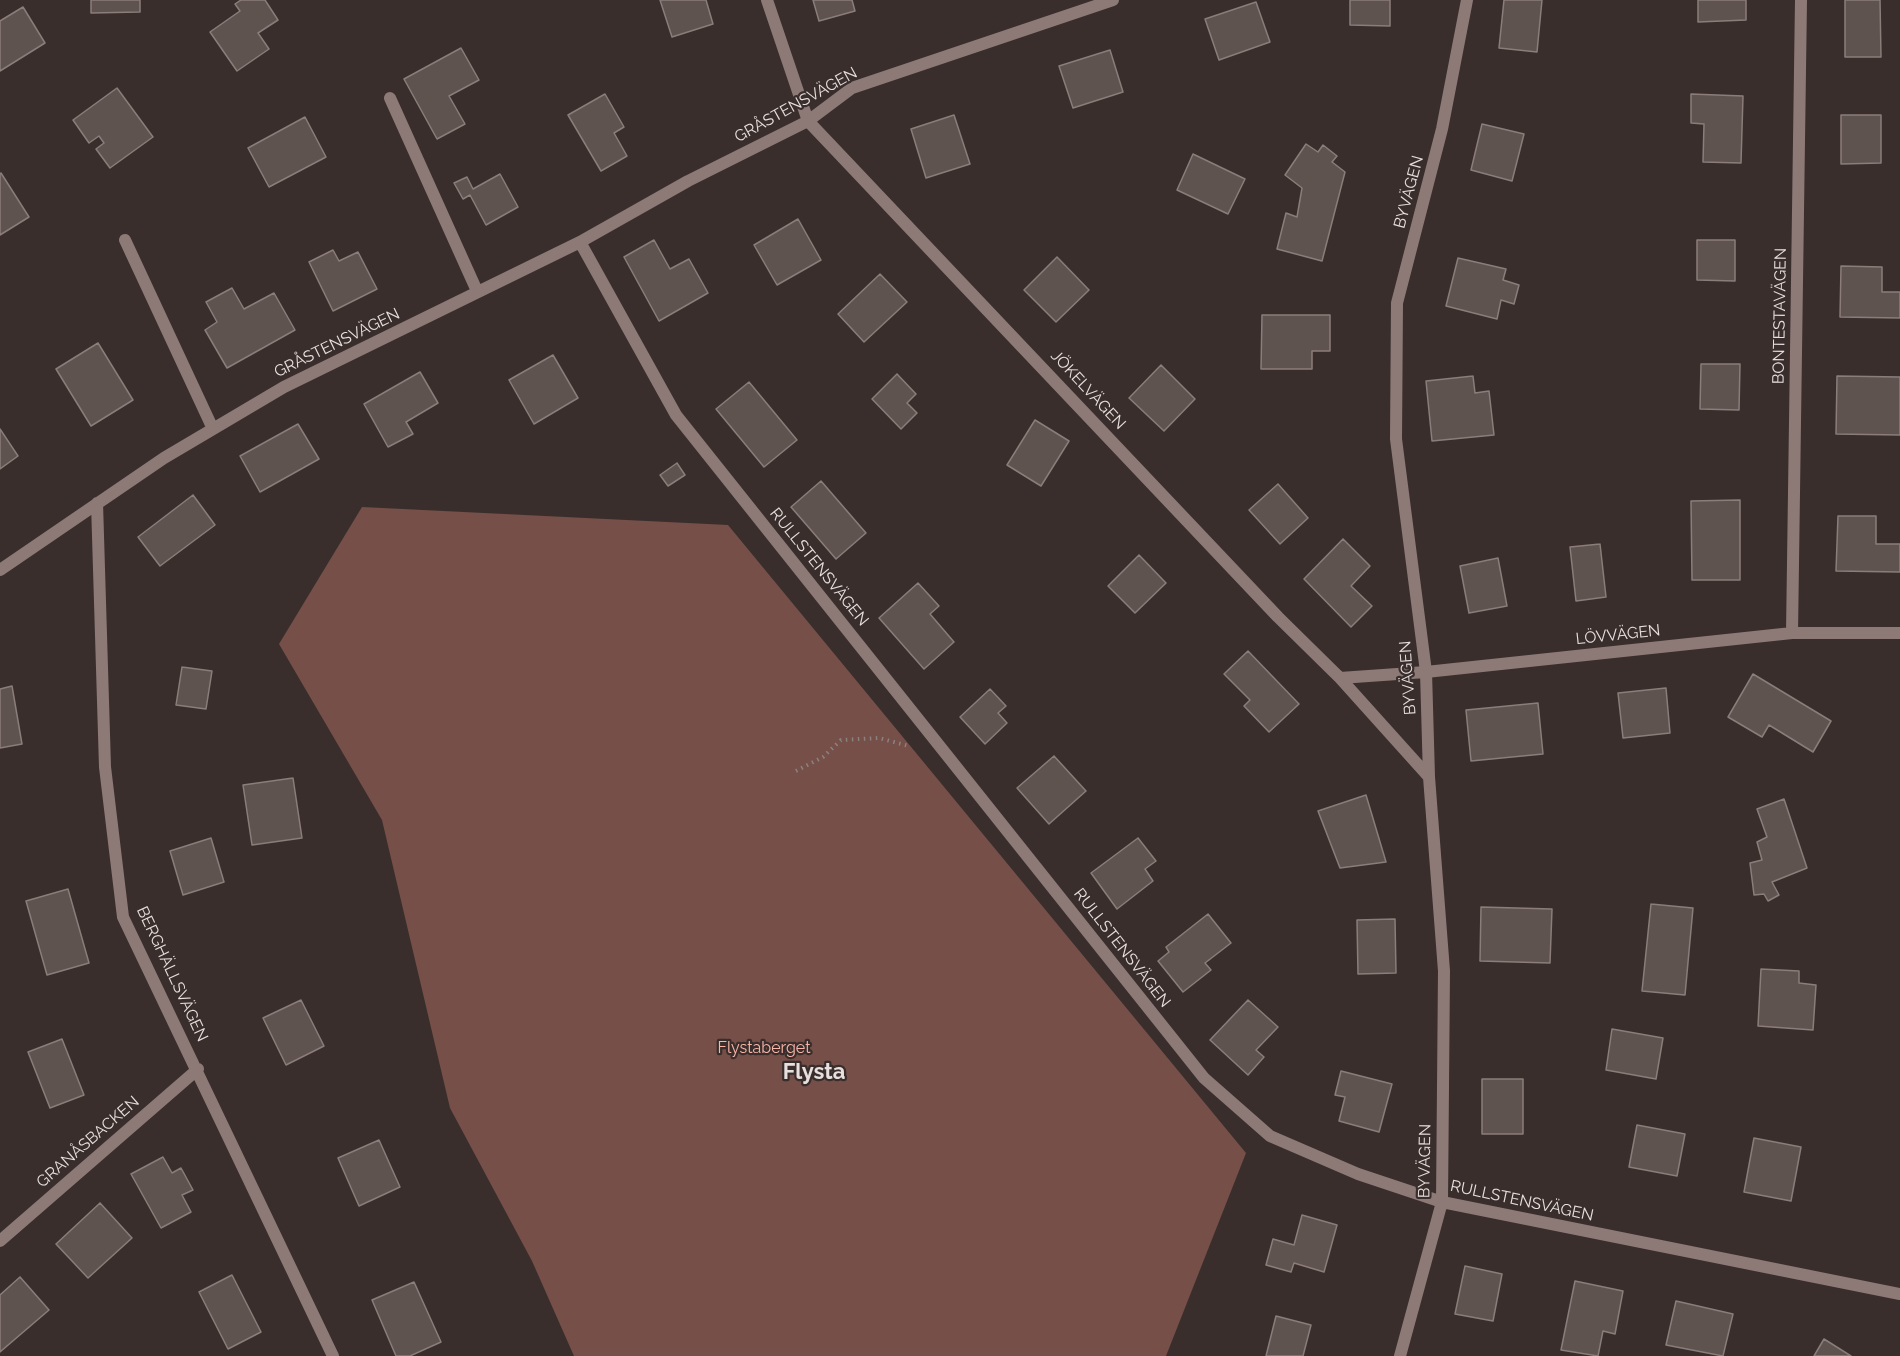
<!DOCTYPE html>
<html>
<head>
<meta charset="utf-8">
<style>
  body { margin:0 }
  canvas { display:block; background:#392e2c }
</style>
</head>
<body>
<canvas width="1900" height="1356"></canvas>
<script>
const c = document.querySelector('canvas').getContext('2d');
c.lineJoin = 'round';
function fillPath(path, color) {
  c.fillStyle = color;
  c.fill(path, 'evenodd');
}
function toPath(rows) {
  const path = new Path2D();
  for (const r of rows) {
    path.moveTo(r[0], r[1]);
    for (let i = 2; i < r.length; i += 2) path.lineTo(r[i], r[i + 1]);
  }
  return path;
}
function strokePath(path, color, width, dash) {
  c.strokeStyle = color;
  c.lineWidth = width;
  c.lineCap = dash ? 'butt' : 'round';
  c.setLineDash(dash || []);
  c.stroke(path);
}
function write(font, color, halo, rows, align = 'center') {
  c.font = font + ' Raleway,sans-serif';
  c.lineWidth = 4.5;
  c.setLineDash([]);
  c.textBaseline = 'middle';
  c.strokeStyle = halo;
  c.fillStyle = color;
  for (const [text, x, y, turn = 0] of rows) {
    c.save();
    c.translate(x, y);
    c.rotate((+turn || 0) * Math.PI / 180);
    c.textAlign = isNaN(turn) ? turn : align;
    if (halo) c.strokeText(text, 0, 0);
    c.fillText(text, 0, 0);
    c.restore();
  }
}
fillPath(toPath([
  [362,507,728,525,1246,1153,1166,1356,574,1356,532,1261,450,1108,382,820,279,644]
]), '#754f48');
const building = toPath([
  [91,0,140,0,140,12,91,13,91,0],
  [241,0,265,0,278,20,258,33,269,49,237,71,210,32,240,11,235,4,241,0],
  [660,0,706,0,713,24,672,37,660,0],
  [813,0,852,0,855,11,819,21,813,0],
  [1350,0,1390,0,1390,26,1350,25,1350,0],
  [1504,0,1542,0,1537,52,1499,48,1504,0],
  [1698,0,1746,0,1746,20,1698,22,1698,0],
  [1845,0,1880,0,1881,57,1845,57,1845,0],
  [1256,2,1270,42,1219,60,1205,19,1256,2],
  [23,7,45,43,0,71,0,21,23,7],
  [461,48,479,80,449,96,465,124,437,139,404,79,461,48],
  [1110,50,1123,92,1073,108,1059,66,1110,50],
  [117,88,153,137,110,168,96,149,104,143,99,136,89,143,73,120,117,88],
  [605,94,624,127,614,133,627,156,601,171,568,115,605,94],
  [1691,94,1743,96,1741,163,1703,162,1704,124,1691,123,1691,94],
  [954,115,970,164,926,178,911,129,954,115],
  [1841,115,1881,115,1881,163,1841,164,1841,115],
  [305,117,326,157,269,187,248,148,305,117],
  [1482,124,1524,134,1512,181,1471,170,1482,124],
  [1306,144,1318,152,1323,145,1337,156,1332,162,1345,172,1322,261,1277,249,1286,213,1297,217,1302,188,1285,175,1306,144],
  [1193,154,1245,179,1228,214,1177,190,1193,154],
  [1,173,29,217,0,235,0,174,1,173],
  [500,174,518,207,486,225,470,195,463,199,454,183,467,177,473,189,500,174],
  [798,219,821,260,777,285,754,245,798,219],
  [654,240,670,269,689,259,708,293,659,321,624,257,654,240],
  [1697,240,1735,240,1735,281,1697,280,1697,240],
  [333,250,339,261,358,252,377,289,333,311,309,262,333,250],
  [1057,257,1089,290,1056,322,1024,290,1057,257],
  [1458,258,1506,269,1503,280,1519,285,1514,304,1501,300,1497,319,1446,306,1458,258],
  [1841,266,1882,267,1882,292,1900,292,1900,318,1840,317,1841,266],
  [880,274,907,302,864,342,838,314,880,274],
  [232,288,244,309,274,293,295,330,227,368,205,330,217,322,206,302,232,288],
  [1262,315,1330,315,1330,351,1312,351,1312,369,1261,369,1262,315],
  [98,343,133,400,91,426,56,369,98,343],
  [553,355,578,398,534,424,509,380,553,355],
  [1701,364,1740,364,1739,410,1700,409,1701,364],
  [1161,365,1195,399,1164,431,1129,398,1161,365],
  [420,372,438,403,406,422,413,434,388,447,364,404,420,372],
  [897,374,916,394,907,403,917,413,901,429,872,399,897,374],
  [1473,376,1475,393,1489,391,1494,435,1432,441,1426,381,1473,376],
  [1837,376,1900,377,1900,435,1836,434,1837,376],
  [749,382,797,440,764,467,716,409,749,382],
  [1035,420,1069,441,1041,486,1007,465,1035,420],
  [298,424,319,459,260,492,240,456,298,424],
  [0,429,18,456,0,469,0,429],
  [677,463,685,475,668,486,660,475,677,463],
  [821,481,866,533,836,559,791,507,821,481],
  [1278,484,1308,518,1280,544,1249,510,1278,484],
  [193,495,215,525,160,566,138,537,193,495],
  [1740,500,1740,580,1692,580,1691,501,1740,500],
  [1838,516,1876,516,1876,544,1900,544,1900,572,1836,571,1838,516],
  [1343,539,1370,566,1351,586,1372,606,1351,627,1304,579,1343,539],
  [1600,544,1606,597,1576,601,1570,547,1600,544],
  [1139,555,1166,583,1135,613,1108,586,1139,555],
  [1498,558,1507,606,1469,613,1460,566,1498,558],
  [918,583,939,606,930,614,954,642,924,669,879,618,918,583],
  [1248,651,1299,704,1269,732,1244,706,1250,700,1224,674,1248,651],
  [182,667,212,671,206,709,176,705,182,667],
  [1753,674,1831,721,1813,752,1769,725,1762,737,1728,717,1753,674],
  [12,686,22,744,0,748,0,689,12,686],
  [1666,688,1670,733,1623,738,1618,693,1666,688],
  [990,689,1006,706,998,713,1007,723,985,744,960,717,990,689],
  [1538,703,1543,754,1471,761,1466,710,1538,703],
  [1054,756,1086,791,1049,824,1017,788,1054,756],
  [293,778,302,838,252,845,243,785,293,778],
  [1366,795,1386,862,1340,868,1318,811,1366,795],
  [1784,799,1807,868,1772,882,1779,895,1768,901,1764,894,1754,895,1750,863,1762,860,1757,842,1767,837,1757,809,1784,799],
  [211,838,224,882,183,895,170,851,211,838],
  [1138,838,1156,861,1145,869,1153,881,1117,909,1091,873,1138,838],
  [68,889,89,963,47,975,26,901,68,889],
  [1651,904,1693,908,1685,995,1642,991,1651,904],
  [1481,907,1552,909,1550,963,1480,961,1481,907],
  [1208,914,1231,943,1205,963,1211,970,1183,992,1158,961,1169,952,1166,947,1208,914],
  [1395,919,1396,973,1358,974,1357,920,1395,919],
  [1761,969,1799,971,1799,983,1816,985,1813,1030,1758,1026,1761,969],
  [301,1000,324,1046,286,1065,263,1018,301,1000],
  [1248,1000,1278,1027,1256,1050,1264,1057,1248,1075,1210,1040,1248,1000],
  [1612,1029,1663,1038,1656,1079,1606,1070,1612,1029],
  [62,1039,84,1095,50,1108,28,1052,62,1039],
  [1341,1071,1392,1084,1379,1132,1339,1121,1345,1097,1335,1095,1341,1071],
  [1482,1079,1523,1079,1523,1134,1482,1134,1482,1079],
  [1637,1125,1685,1134,1677,1176,1629,1167,1637,1125],
  [1754,1138,1801,1147,1791,1201,1744,1192,1754,1138],
  [379,1140,400,1187,359,1206,338,1158,379,1140],
  [163,1157,172,1173,181,1168,193,1190,182,1195,191,1212,161,1228,131,1174,163,1157],
  [100,1203,132,1238,88,1278,56,1244,100,1203],
  [1302,1215,1337,1225,1324,1272,1294,1263,1291,1272,1266,1265,1273,1239,1294,1245,1302,1215],
  [1465,1266,1502,1274,1493,1321,1455,1314,1465,1266],
  [232,1275,261,1332,228,1349,199,1292,232,1275],
  [20,1277,49,1310,0,1352,0,1295,20,1277],
  [1575,1281,1623,1291,1615,1334,1603,1331,1598,1356,1561,1350,1575,1281],
  [414,1282,441,1342,410,1356,396,1356,372,1300,414,1282],
  [1676,1301,1733,1314,1723,1356,1666,1345,1676,1301],
  [1276,1316,1311,1325,1303,1356,1266,1356,1276,1316],
  [1824,1339,1851,1356,1814,1356,1824,1339]
]);
fillPath(building, '#5f5350');
strokePath(building, '#8a7d7a', 1.5);
strokePath(toPath([
  [796,771,823,757,841,740,879,738,909,746]
]), '#8b8280', 4, [1.5, 4.5]);
strokePath(toPath([
  [767,0,808,121,1278,617,1340,678,1429,777],
  [390,98,477,291],
  [125,240,213,429],
  [580,242,676,415,1204,1078,1270,1136,1358,1174,1442,1202,1900,1294],
  [97,503,105,767,123,917,333,1356],
  [0,570,164,458,284,387,580,242,688,181,808,121,852,88,1113,0],
  [1792,633,1801,0],
  [1340,678,1426,672,1792,633,1900,633],
  [0,1241,198,1069],
  [1400,1356,1442,1202,1444,971,1429,777,1426,672,1396,439,1397,303,1442,129,1467,0]
]), '#8d7a77', 12);
write('16px', '#e7e0de', '#392e2c', [
  ["GRÅSTENSVÄGEN",796,105,-29],
  ["BYVÄGEN",1409,192,-75],
  ["BONTESTAVÄGEN",1780,316,-89],
  ["GRÅSTENSVÄGEN",337,343,-26],
  ["JÖKELVÄGEN",1088,390,47],
  ["RULLSTENSVÄGEN",819,567,51],
  ["LÖVVÄGEN",1618,635,-6],
  ["BYVÄGEN",1408,678,-94],
  ["RULLSTENSVÄGEN",1122,948,52],
  ["BERGHÄLLSVÄGEN",172,974,65],
  ["GRANÅSBACKEN",88,1142,-41],
  ["BYVÄGEN",1425,1161,-89],
  ["RULLSTENSVÄGEN",1522,1201,12]
]);
write('16px', '#fbb6a9', '#392e2c', [
  ["Flystaberget",764,1048]
]);
write('bold 22px', '#e7e0de', '#392e2c', [
  ["Flysta",814,1072]
]);
</script>
</body>
</html>
